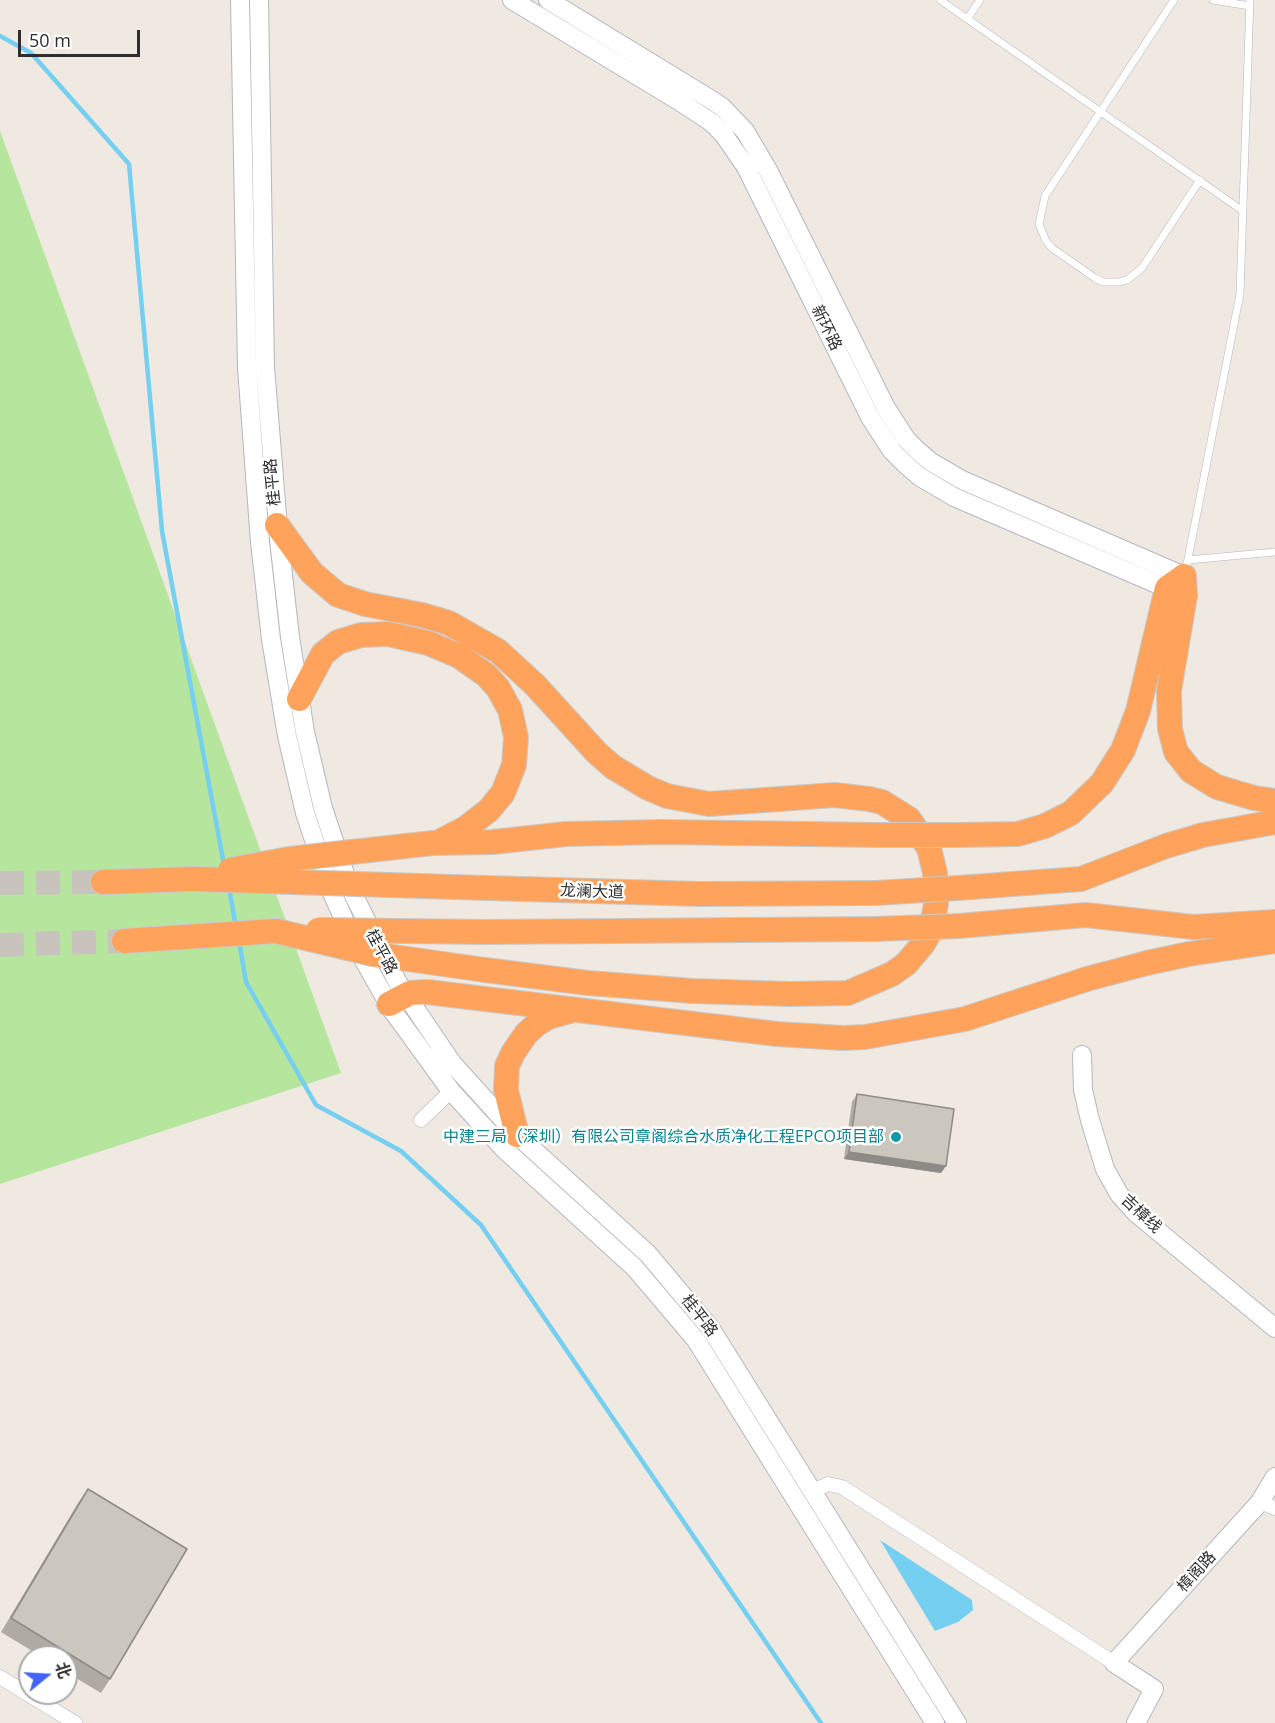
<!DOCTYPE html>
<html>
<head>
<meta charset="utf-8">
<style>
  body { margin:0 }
  #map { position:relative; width:1275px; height:1723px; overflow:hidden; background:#efe9e1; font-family:"Open Sans","Noto Sans SC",sans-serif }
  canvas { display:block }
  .north { position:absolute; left:18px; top:1645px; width:60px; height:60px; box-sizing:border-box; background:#fff; border:2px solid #ababab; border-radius:50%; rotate:72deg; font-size:16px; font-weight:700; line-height:24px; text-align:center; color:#2e2e2e }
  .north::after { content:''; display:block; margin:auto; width:21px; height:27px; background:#4264fb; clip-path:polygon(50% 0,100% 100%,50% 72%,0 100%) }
  .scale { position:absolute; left:18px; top:30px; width:122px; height:27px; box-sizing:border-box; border:3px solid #2e2e2e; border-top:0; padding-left:8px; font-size:18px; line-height:21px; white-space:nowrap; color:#2e2e2e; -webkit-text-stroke:4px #fff; paint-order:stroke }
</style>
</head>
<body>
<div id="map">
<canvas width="1275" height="1723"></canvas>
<div class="north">北</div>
<div class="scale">50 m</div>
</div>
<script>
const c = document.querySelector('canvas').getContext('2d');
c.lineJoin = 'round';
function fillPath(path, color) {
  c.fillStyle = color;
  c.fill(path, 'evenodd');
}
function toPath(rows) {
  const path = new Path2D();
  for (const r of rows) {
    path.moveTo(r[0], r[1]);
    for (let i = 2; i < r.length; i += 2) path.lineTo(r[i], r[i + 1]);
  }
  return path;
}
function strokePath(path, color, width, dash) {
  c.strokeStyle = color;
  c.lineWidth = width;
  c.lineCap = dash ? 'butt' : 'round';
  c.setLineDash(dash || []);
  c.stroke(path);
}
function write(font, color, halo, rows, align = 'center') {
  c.font = font + ' "Open Sans","Noto Sans SC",sans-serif';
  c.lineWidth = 5;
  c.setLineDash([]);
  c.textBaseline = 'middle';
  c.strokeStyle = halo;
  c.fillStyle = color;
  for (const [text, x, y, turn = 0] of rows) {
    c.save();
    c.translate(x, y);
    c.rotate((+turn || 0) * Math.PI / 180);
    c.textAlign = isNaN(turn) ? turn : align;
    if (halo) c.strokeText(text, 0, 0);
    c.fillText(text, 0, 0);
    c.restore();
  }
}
fillPath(toPath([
  [0,131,341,1073,0,1184]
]), '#b6e59e');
fillPath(toPath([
  [880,1540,972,1600,973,1610,958,1622,935,1631]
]), '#75cff0');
strokePath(toPath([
  [0,36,31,53,129,164,162,531,224,865],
  [229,888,236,927],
  [239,941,246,982,316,1105,401,1151,481,1225,821,1723]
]), '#75cff0', 4.5);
strokePath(toPath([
  [0,883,103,882],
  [0,945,124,941]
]), '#c8c4bd', 24, [24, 12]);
const lane = toPath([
  [940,0,1243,211],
  [1174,0,1045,196,1039,224,1046,241,1052,248,1095,278,1103,282,1119,282,1127,280,1142,268,1200,180],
  [1213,0,1250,6],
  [967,19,980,0],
  [1188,560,1275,552],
  [1185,574,1240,294,1250,0]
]);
const street = toPath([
  [421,1120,451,1091],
  [813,1491,828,1484,842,1487,1114,1663],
  [1260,1502,1275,1508],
  [0,1677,75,1723]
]);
const secondary = toPath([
  [240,0,247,368,260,542,271,639,287,736,305,813,332,893,357,948,392,1010,451,1091,504,1149,634,1267,696,1340,935,1723],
  [259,0,265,367,279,540,290,637,305,732,323,808,349,886,398,983,452,1063,517,1135,648,1254,711,1329,957,1723],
  [512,0,679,101,711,122,724,135,746,167,870,417,892,451,905,464,920,477,954,497,1178,593],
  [548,0,710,99,722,107,745,131,768,170,886,408,906,439,918,451,931,462,962,480,1184,576],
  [1082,1055,1083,1090,1090,1120,1105,1169,1119,1194,1136,1213,1275,1328],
  [1136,1723,1154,1689,1114,1663,1260,1502,1275,1477]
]);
const highway = toPath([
  [277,525,312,573,338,595,365,604,422,615,449,623,498,651,535,685,597,753,613,767,648,788,667,796,709,804,835,795,869,799,882,802,909,819,929,848,935,873,936,904,931,930,923,944,906,964,892,974,848,993,790,994,693,991,588,983,485,970],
  [1184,576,1185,596,1169,691,1170,729,1176,752,1191,771,1217,787,1254,798,1275,801],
  [299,699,323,654,338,642,361,635,388,634,428,643,459,656,486,675,498,688,510,710,516,737,514,765,503,793,489,810,466,828,441,841],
  [958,835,1018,834,1045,826,1071,813,1102,783,1123,750,1138,711,1167,588,1184,576],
  [433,843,493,842,566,834,662,832,879,835],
  [103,882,193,879],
  [487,888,700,894,876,893],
  [958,888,1081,879,1166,846,1203,835,1275,822],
  [959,926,1086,915,1193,927,1275,922],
  [486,932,875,929],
  [124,941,276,931],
  [389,1004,410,993,427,992,777,1034,843,1038,865,1037,965,1019,1087,979,1147,963,1189,954,1275,941],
  [517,1135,506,1090,507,1066,513,1053,526,1034,537,1024,549,1017,570,1011]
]);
strokePath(lane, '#b4b7c1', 8);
strokePath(street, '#b4b7c1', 15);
strokePath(secondary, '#b4b7c1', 20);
strokePath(highway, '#c9c9c9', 26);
strokePath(lane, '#fff', 7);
strokePath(street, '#fff', 14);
strokePath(secondary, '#fff', 18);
strokePath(highway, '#ffa35c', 24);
const highwayBridge = toPath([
  [879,835,958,835],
  [230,870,289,859,433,843],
  [193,879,487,888],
  [876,893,958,888],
  [875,929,959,926],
  [318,930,486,932],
  [276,931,373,954,485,970]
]);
strokePath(highwayBridge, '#c9c9c9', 26, []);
strokePath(highwayBridge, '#ffa35c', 24);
fillPath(toPath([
  [857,1094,941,1173,844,1159,852,1102],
  [88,1489,110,1679,101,1693,66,1672,66,1657,42,1657,1,1632,78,1503]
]), '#afaba4');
fillPath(toPath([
  [849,1152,946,1166,941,1173,844,1159]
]), '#8e8b86');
const building = toPath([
  [857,1094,954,1109,946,1166,849,1152,857,1094],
  [88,1489,187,1549,110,1679,11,1618,88,1489]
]);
fillPath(building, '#cbc7bf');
strokePath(building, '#8e8b86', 1.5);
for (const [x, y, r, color] of [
  [896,1137,6,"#0f9aa8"]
]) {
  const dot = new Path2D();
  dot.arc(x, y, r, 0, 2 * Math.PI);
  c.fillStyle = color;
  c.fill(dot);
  strokePath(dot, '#fff', 2);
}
write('16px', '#2e2e2e', '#fff', [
  ["新环路",826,328,64],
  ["桂平路",273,482,-95],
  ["龙澜大道",592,892,2],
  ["桂平路",381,952,62],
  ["吉樟线",1141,1214,43],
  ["桂平路",699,1316,52],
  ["樟阁路",1197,1572,-48]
]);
write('16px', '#0d838f', '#fff', [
  ["中建三局（深圳）有限公司章阁综合水质净化工程EPCO项目部",884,1137]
], 'right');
</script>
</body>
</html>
